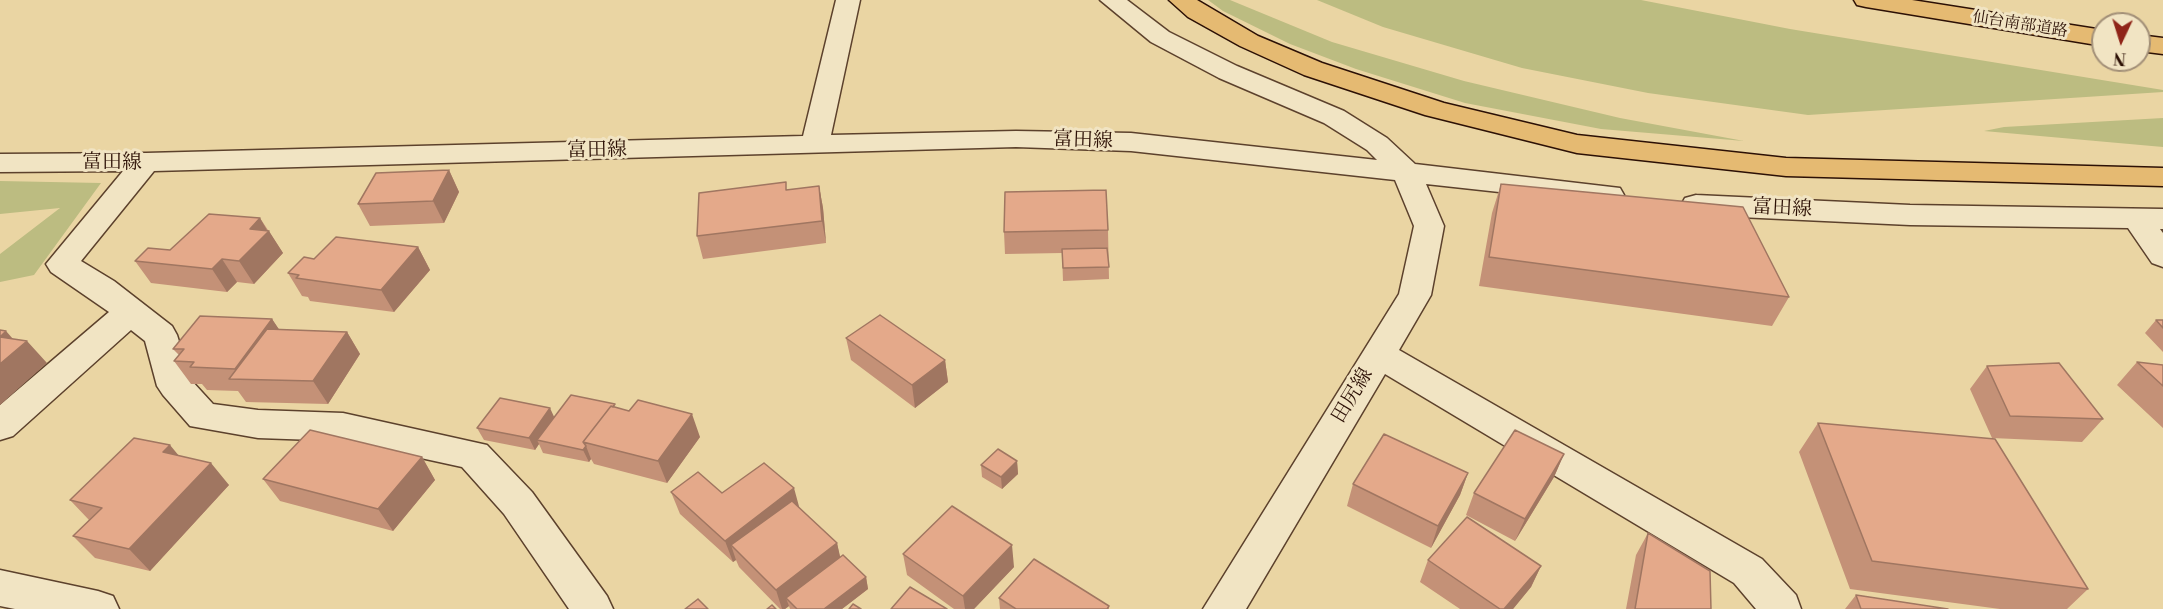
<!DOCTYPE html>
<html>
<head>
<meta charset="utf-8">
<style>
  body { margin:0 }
  #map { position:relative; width:2163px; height:609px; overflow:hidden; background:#ead5a3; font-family:"Libre Bodoni",serif }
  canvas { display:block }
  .north { position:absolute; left:2091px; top:12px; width:60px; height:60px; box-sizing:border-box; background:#f1e4c3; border:2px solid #a28f77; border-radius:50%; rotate:184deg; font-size:16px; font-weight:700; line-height:24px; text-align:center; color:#2c1005 }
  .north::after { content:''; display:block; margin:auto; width:21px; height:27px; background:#8f2418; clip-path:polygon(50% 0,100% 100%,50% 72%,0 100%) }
</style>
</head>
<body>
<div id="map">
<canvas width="2163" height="609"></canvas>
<div class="north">N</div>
</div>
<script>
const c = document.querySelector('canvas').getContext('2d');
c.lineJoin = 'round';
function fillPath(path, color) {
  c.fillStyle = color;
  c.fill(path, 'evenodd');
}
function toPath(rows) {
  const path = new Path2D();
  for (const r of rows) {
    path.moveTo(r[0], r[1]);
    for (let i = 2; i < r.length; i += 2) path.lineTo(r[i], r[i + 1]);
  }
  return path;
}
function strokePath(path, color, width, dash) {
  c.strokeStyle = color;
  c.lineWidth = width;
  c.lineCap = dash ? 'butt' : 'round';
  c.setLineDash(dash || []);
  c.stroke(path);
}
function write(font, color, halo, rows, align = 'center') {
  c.font = font + ' "Libre Bodoni","Noto Serif JP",serif';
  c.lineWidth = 6;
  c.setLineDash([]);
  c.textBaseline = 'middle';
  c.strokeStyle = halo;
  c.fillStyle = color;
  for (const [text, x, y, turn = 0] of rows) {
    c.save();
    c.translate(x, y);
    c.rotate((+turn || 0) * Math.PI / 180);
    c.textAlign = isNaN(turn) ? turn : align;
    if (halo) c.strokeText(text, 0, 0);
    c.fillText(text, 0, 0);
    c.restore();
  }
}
fillPath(toPath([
  [1208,0,1230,0,1332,42,1464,81,1620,118,1744,141,1601,129,1465,103,1356,69,1290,44,1223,11],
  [1317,0,1641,0,1790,29,2163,90,2163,92,1808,115,1648,93,1522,68,1383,27],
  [2163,118,2163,147,1984,131,2004,127],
  [0,181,101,183,34,275,0,282,0,254,60,208,0,214]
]), '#bcbc81');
const minor = toPath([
  [836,0,860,0,831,135,1016,131,1131,133,1377,160,1367,150,1324,123,1219,78,1151,42,1100,0,1127,0,1169,32,1237,66,1344,111,1387,138,1415,164,1620,188,1624,195,1620,202,1609,204,1426,184,1444,226,1431,295,1399,350,1762,559,1796,595,1801,609,1756,609,1734,583,1385,374,1246,609,1203,609,1399,294,1414,226,1395,180,1131,151,1016,147,154,171,81,261,114,281,172,326,177,335,191,380,213,404,258,410,343,413,487,445,532,492,607,596,613,609,569,609,504,514,462,467,343,441,258,438,190,426,163,395,157,386,145,341,131,330,13,436,0,440,0,405,109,312,51,272,46,264,123,171,0,172,0,154,146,153,803,136,836,0],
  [1696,195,1910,205,2163,209,2163,229,2160,229,2163,233,2163,267,2152,263,2128,228,1910,225,1696,215,1685,212,1681,205,1685,198,1696,195],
  [0,570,98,591,113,596,119,609,15,609,0,606,0,570]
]);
const highway = toPath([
  [1169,0,1197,0,1258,36,1322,63,1444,103,1577,135,1786,158,2163,168,2163,186,1786,176,1577,153,1425,115,1304,75,1240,46,1188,17,1169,0],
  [1854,0,1912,0,2103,30,2103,46,1866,7,1857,5,1854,0],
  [2139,35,2163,38,2163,54,2139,51,2139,35]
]);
strokePath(minor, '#5c412c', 3);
strokePath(highway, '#2c1005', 3);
fillPath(minor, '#f1e4c3');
fillPath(highway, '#e5ba72');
fillPath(toPath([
  [449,170,459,192,444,223,370,226,358,204],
  [1501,184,1789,297,1772,326,1479,286,1492,213],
  [819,186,823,208,826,243,703,259,697,236,787,190],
  [260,218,283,253,254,284,237,282,227,292,151,283,135,261,170,250],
  [1108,230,1109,279,1063,281,1062,253,1005,254,1004,232],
  [418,247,430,270,394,312,310,301,308,297,302,296,288,273,314,259],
  [272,319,279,330,347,332,360,354,328,404,246,402,238,391,207,390,202,384,191,384,174,361,179,355,173,349],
  [2156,320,2163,320,2163,352,2145,333],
  [846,338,945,360,948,382,915,408,851,360],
  [2137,362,2163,365,2163,428,2117,385],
  [1987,366,2103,419,2082,442,1992,438,1970,389],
  [617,408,700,437,667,483,594,464,591,459,589,462,543,453,539,444,535,450,484,440,477,428],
  [1818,423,2088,589,2067,609,2000,609,1850,589,1799,452],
  [1564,454,1554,477,1515,541,1466,515,1474,493],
  [179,456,229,485,150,571,95,558,73,536,89,520,70,500],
  [422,457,435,480,393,531,280,501,263,479],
  [1017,461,1018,474,1002,489,982,477,981,465],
  [1468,473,1460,495,1431,548,1347,506,1353,484],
  [671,492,722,493,799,508,837,543,840,558,866,577,868,589,842,609,790,609,789,606,785,609,780,609,739,567,736,560,733,562,680,514],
  [1648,533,1711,609,1626,609,1636,555],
  [903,554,1014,567,974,609,954,609,907,575],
  [1428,560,1541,566,1531,587,1513,609,1460,609,1420,582],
  [1856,595,1948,609,1845,609],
  [999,598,1109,606,1109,609,1000,609]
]), '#c49177');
fillPath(toPath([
  [449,170,459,192,444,223,433,201],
  [819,186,823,208,826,243,822,221],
  [260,218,268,232,269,231,283,253,254,284,239,261,250,229],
  [418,247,430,270,394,312,381,290],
  [222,259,237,282,227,292,212,269],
  [272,319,287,341,242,380,235,369],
  [6,331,20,347,27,341,47,363,0,405,0,337],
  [347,332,360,354,328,404,313,381],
  [945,360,948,382,915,408,912,385],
  [550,408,556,421,537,440,539,444,535,450,529,438],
  [692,414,700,437,667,483,658,461],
  [170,445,189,468,163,452],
  [586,446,591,459,589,462,583,450],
  [1564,454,1554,477,1515,541,1525,519],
  [422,457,435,480,393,531,378,509],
  [1017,461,1018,474,1002,489,1001,477],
  [211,463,229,485,150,571,129,549],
  [1468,473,1460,495,1431,548,1438,526],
  [794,488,800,510,731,545,736,560,733,562,725,541],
  [837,543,842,565,786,598,789,606,785,609,782,609,776,590],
  [1012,545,1014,567,974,609,965,609,963,596],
  [1541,566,1531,587,1513,609,1504,609],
  [866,577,868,589,842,609,824,609]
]), '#a07661');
const building = toPath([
  [449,170,433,201,358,204,376,173,449,170],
  [786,182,786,190,819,186,822,221,697,236,699,193,786,182],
  [1501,184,1743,207,1789,297,1489,257,1501,184],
  [1106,190,1108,230,1004,232,1005,192,1106,190],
  [209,214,260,218,250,229,269,231,239,261,222,259,212,269,135,261,148,248,170,250,209,214],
  [336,237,418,247,381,290,296,278,299,275,288,273,304,257,314,259,336,237],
  [1107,248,1109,267,1063,268,1062,249,1107,248],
  [880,315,945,360,912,385,846,338,880,315],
  [200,316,272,319,235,369,190,367,194,362,174,361,184,349,173,349,200,316],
  [2156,320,2163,320,2163,328,2156,320],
  [267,329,347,332,313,381,229,379,267,329],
  [0,330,6,331,0,337,0,330],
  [0,337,27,341,0,364,0,337],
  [2137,362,2163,365,2163,386,2137,362],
  [2059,363,2103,419,2010,416,1987,366,2059,363],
  [571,395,615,404,613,407,611,406,583,442,586,446,583,450,537,440,571,395],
  [500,398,550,408,529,438,477,428,500,398],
  [638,400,692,414,658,461,583,442,611,406,629,411,638,400],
  [1818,423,1995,439,2088,589,1872,561,1818,423],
  [310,430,422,457,378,509,263,479,310,430],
  [1515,430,1564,454,1525,519,1474,493,1515,430],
  [1384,434,1468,473,1438,526,1353,484,1384,434],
  [134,438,170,445,163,452,211,463,129,549,73,536,102,508,70,500,134,438],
  [998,449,1017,461,1001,477,981,465,998,449],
  [764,463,794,488,725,541,671,492,698,472,722,493,764,463],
  [792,501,837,543,776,590,731,545,792,501],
  [952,506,1012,545,963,596,903,554,952,506],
  [1467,517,1541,566,1504,609,1500,609,1428,560,1467,517],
  [1648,533,1710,571,1711,609,1635,609,1648,533],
  [843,555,866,577,824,609,797,609,786,598,843,555],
  [1034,559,1109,606,1107,609,1016,609,999,598,1034,559],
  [910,587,947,609,891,609,910,587],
  [1856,595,1948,609,1861,609,1856,595],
  [698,599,708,609,685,609,698,599],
  [853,604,861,609,849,609,853,604],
  [772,605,776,609,767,609,772,605]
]);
fillPath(building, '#e4a98a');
strokePath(building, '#a07661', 1.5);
write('16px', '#2c1005', '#f1e4c3', [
  ["仙台南部道路",2020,25,9]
]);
write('20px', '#2c1005', '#f1e4c3', [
  ["富田線",1083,141,2],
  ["富田線",597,151,-1],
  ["富田線",112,163],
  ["富田線",1782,209,3],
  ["田尻線",1353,396,-59]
]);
</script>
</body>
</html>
